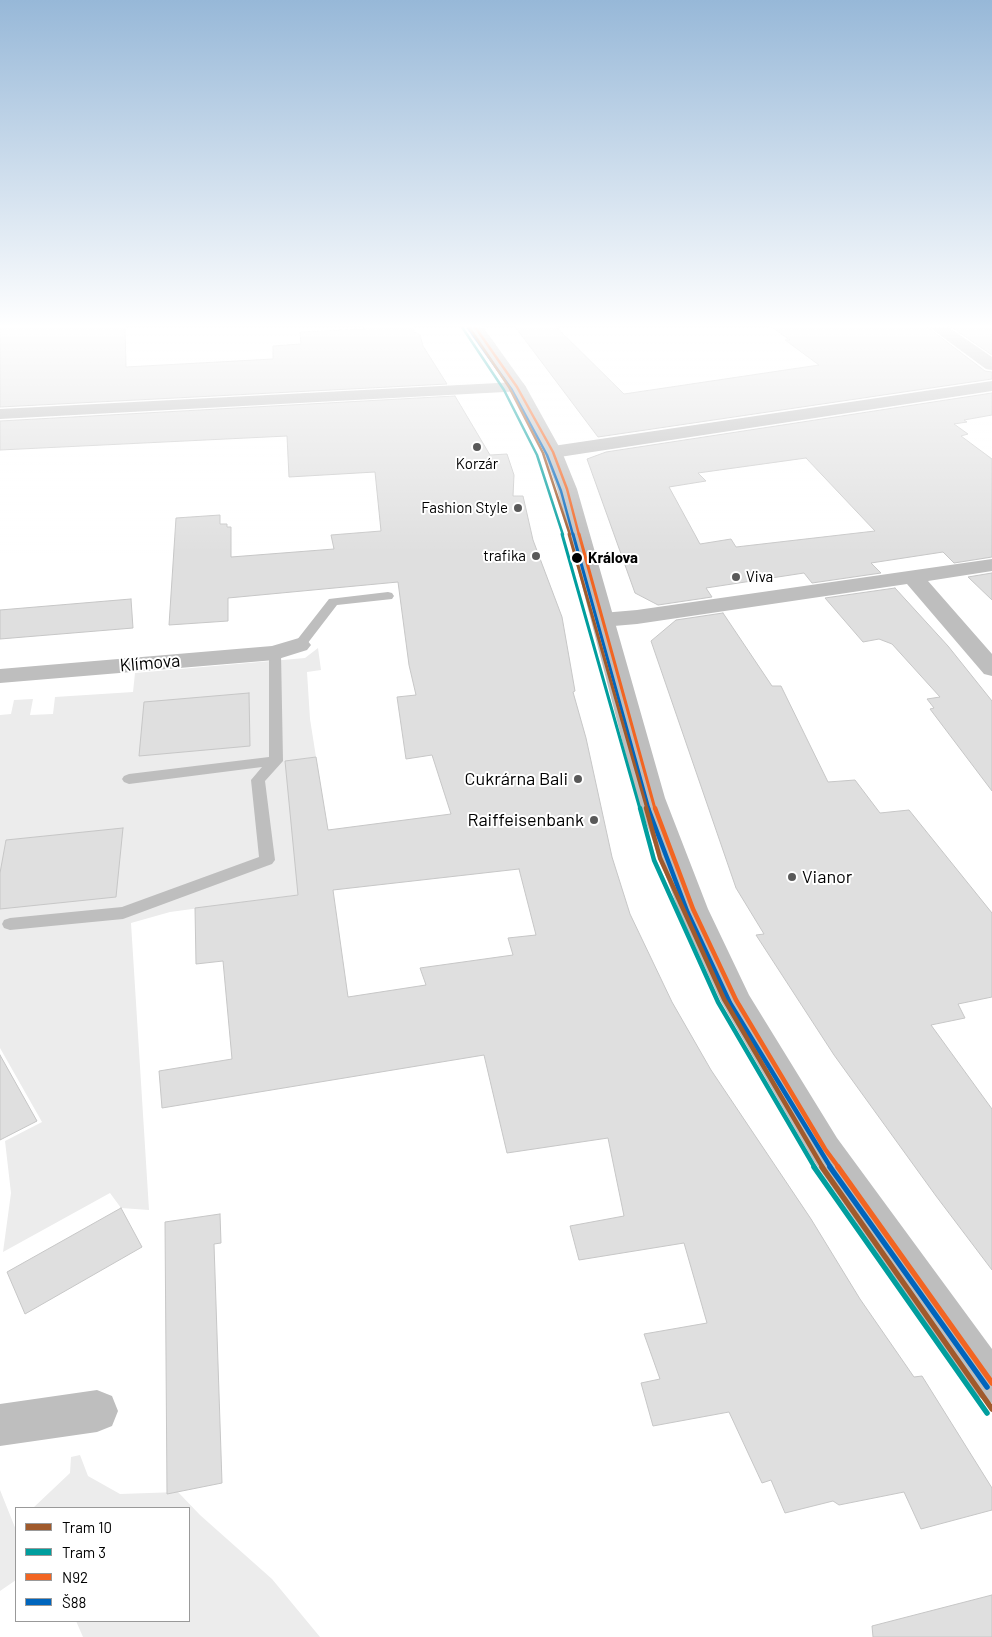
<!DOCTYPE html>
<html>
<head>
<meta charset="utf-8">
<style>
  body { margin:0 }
  #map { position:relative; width:992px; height:1637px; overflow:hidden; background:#fff; font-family:Barlow,sans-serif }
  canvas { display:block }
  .legend { position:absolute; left:15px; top:1507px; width:175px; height:115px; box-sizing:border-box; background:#fff; border:1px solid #999; margin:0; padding:6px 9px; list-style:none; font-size:15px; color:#000 }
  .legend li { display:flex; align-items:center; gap:10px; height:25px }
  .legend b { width:25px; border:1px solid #999 }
</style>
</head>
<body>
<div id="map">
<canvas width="992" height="1637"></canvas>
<ul class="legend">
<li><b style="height:6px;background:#a05a2c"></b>Tram 10</li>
<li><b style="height:6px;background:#009e9e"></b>Tram 3</li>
<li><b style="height:6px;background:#f26522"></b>N92</li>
<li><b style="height:6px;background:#0065bd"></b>Š88</li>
</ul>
</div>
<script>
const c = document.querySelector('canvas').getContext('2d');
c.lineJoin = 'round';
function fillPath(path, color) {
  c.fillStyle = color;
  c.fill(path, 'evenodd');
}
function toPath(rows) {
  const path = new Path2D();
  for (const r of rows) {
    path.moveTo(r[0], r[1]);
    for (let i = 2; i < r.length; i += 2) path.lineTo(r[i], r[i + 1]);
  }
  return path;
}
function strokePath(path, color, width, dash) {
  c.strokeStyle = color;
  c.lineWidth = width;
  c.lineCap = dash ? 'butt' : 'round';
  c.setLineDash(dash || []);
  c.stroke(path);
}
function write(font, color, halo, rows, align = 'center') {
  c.font = font + ' Barlow,sans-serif';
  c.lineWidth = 4;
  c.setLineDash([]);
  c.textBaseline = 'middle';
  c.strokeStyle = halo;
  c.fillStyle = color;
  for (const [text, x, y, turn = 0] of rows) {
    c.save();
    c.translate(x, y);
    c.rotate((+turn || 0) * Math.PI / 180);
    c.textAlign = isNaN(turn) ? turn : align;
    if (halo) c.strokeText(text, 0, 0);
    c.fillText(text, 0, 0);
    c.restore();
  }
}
fillPath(toPath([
  [318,648,321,670,307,672,310,719,316,757,294,760,329,855,333,890,170,912,131,923,149,1210,121,1208,110,1193,3,1252,11,1193,5,1141,42,1122,0,1048,0,715,11,714,14,700,33,699,30,715,53,714,55,697,133,692,135,673,305,658],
  [80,1455,88,1476,120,1494,178,1492,200,1515,272,1579,320,1637,83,1637,76,1621,189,1621,189,1508,33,1508,70,1473,71,1457],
  [0,1490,16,1530,16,1580,0,1591]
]), '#ececec');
const building = toPath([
  [0,324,125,324,126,367,273,359,273,346,301,344,300,332,365,329,364,324,412,324,414,332,420,335,423,346,447,384,0,407,0,324],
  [513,324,553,324,624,394,819,365,785,340,790,340,767,324,923,324,985,371,992,372,992,379,598,437,513,324],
  [947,324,992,324,992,355,947,324],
  [992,393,992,415,964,420,967,422,954,424,968,434,961,436,992,459,992,557,954,563,943,552,871,563,881,573,812,583,804,573,706,588,712,597,658,605,635,593,587,459,606,452,992,393],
  [806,458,875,531,736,547,731,539,700,544,669,487,706,481,698,473,806,458],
  [455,396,490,455,507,454,514,475,513,496,523,496,533,540,562,617,575,691,573,692,586,738,612,857,630,914,672,1002,711,1070,811,1219,860,1299,914,1377,922,1376,992,1488,992,1510,921,1529,904,1492,839,1505,833,1501,785,1513,771,1480,762,1483,729,1412,653,1426,641,1383,660,1379,644,1334,707,1323,684,1243,579,1260,570,1226,624,1216,608,1138,507,1153,484,1055,162,1108,159,1071,232,1059,223,961,196,964,195,908,298,895,285,761,316,757,328,830,451,814,432,755,406,759,397,697,416,695,409,665,398,582,228,598,228,621,169,625,176,518,220,515,220,524,227,524,227,527,231,527,231,557,334,549,331,535,381,531,375,472,289,477,287,436,0,450,0,421,455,396],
  [519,869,536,935,508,938,513,955,420,968,426,985,348,997,333,890,519,869],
  [992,573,992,600,968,577,992,573],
  [895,588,948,646,992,701,992,791,930,709,934,708,927,699,940,697,892,644,879,639,863,642,825,598,895,588],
  [131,599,133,628,0,639,0,610,131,599],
  [723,613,772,686,781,686,828,782,855,780,880,813,909,810,992,913,992,997,958,1004,965,1018,931,1025,992,1109,992,1270,936,1196,834,1055,756,935,764,934,736,888,651,641,676,620,723,613],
  [249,693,250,746,139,756,144,702,249,693],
  [123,828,116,897,0,909,0,873,6,840,123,828],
  [0,1055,37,1121,0,1140,0,1055],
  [121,1208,142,1247,25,1314,7,1272,121,1208],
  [220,1214,221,1243,214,1244,222,1483,167,1494,165,1222,220,1214],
  [992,1595,992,1637,873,1637,872,1626,992,1595]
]);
fillPath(building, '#dfdfdf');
strokePath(building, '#c7c7c7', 1);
fillPath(toPath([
  [388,592,392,593,394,596,392,599,337,605,304,648,294,648,293,645,329,599,388,592],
  [275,649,281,653,283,761,265,781,275,860,272,864,123,919,10,930,4,928,2,924,4,920,10,918,122,907,259,857,251,780,262,767,129,784,124,782,122,779,124,776,129,774,269,757,269,653,275,649]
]), '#bebebe');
fillPath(toPath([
  [925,324,944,324,992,357,992,370,986,369,925,324],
  [992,381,992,391,553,458,546,456,544,452,546,448,553,446,992,381],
  [517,382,523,383,526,387,523,391,0,419,0,409,517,382],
  [992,559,992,571,928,581,992,654,992,676,984,674,907,584,637,624,602,627,594,625,591,620,594,615,602,613,637,610,992,559],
  [299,638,307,640,311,645,307,650,275,660,0,683,0,669,272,646,299,638],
  [97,1390,112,1396,118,1411,112,1426,97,1432,0,1446,0,1404,97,1390]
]), '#bebebe');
fillPath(toPath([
  [465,324,481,324,526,387,562,452,577,489,665,798,708,909,749,995,837,1138,992,1349,992,1403,978,1397,813,1160,720,1000,678,909,637,798,557,489,544,452,508,387,465,324]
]), '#bebebe');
strokePath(toPath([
  [473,324,517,387,553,452,567,489,579,535]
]), '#f26522', 2.5);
strokePath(toPath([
  [579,534,655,809]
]), '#f26522', 3);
strokePath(toPath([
  [655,808,693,909,736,1000,825,1149,839,1168]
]), '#f26522', 4.5);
strokePath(toPath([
  [838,1167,992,1383]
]), '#f26522', 5.5);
strokePath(toPath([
  [468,328,512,390,547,455,561,491,573,535]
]), '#0065bd', 2.5);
strokePath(toPath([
  [573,534,649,809]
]), '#0065bd', 3);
strokePath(toPath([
  [648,808,687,911,730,1003,831,1168]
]), '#0065bd', 4.5);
strokePath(toPath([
  [830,1167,987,1387]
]), '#0065bd', 5.5);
strokePath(toPath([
  [467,324,509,387,543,453,570,535]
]), '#a05a2c', 2.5);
strokePath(toPath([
  [569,534,647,809]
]), '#a05a2c', 3);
strokePath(toPath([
  [646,808,660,858,724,999,823,1168]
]), '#a05a2c', 4.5);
strokePath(toPath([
  [822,1167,992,1409]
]), '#a05a2c', 5.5);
strokePath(toPath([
  [462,327,504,390,537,455,563,535]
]), '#009e9e', 2.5);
strokePath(toPath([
  [562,534,640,809]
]), '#009e9e', 3);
strokePath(toPath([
  [640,808,654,860,718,1002,815,1168]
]), '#009e9e', 4.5);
strokePath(toPath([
  [814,1167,987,1413]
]), '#009e9e', 5.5);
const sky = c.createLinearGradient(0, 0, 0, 553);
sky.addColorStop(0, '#97b8d8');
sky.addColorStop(0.59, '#fff');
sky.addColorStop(1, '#ffffff00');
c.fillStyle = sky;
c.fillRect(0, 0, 992, 553);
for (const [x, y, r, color] of [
  [477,447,5,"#595959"],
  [518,508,5,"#595959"],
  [536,556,5,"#595959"],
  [577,558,6,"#000"],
  [736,577,5,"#595959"],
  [578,779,5,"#595959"],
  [594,820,5,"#595959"],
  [792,877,5,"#595959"]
]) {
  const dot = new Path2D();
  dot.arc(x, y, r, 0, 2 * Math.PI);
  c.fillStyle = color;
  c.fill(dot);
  strokePath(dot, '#fff', 2);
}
write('15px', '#000', '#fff', [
  ["Korzár",477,464,"center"],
  ["Fashion Style",508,508],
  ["trafika",526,556],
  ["Viva",746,577,"left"]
], 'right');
write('bold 15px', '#000', '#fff', [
  ["Králova",588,558]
], 'left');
write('18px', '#000', '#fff', [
  ["Klímova",150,663,-5]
]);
write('18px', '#000', '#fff', [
  ["Cukrárna Bali",568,779],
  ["Raiffeisenbank",584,820],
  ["Vianor",802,877,"left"]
], 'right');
</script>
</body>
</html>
